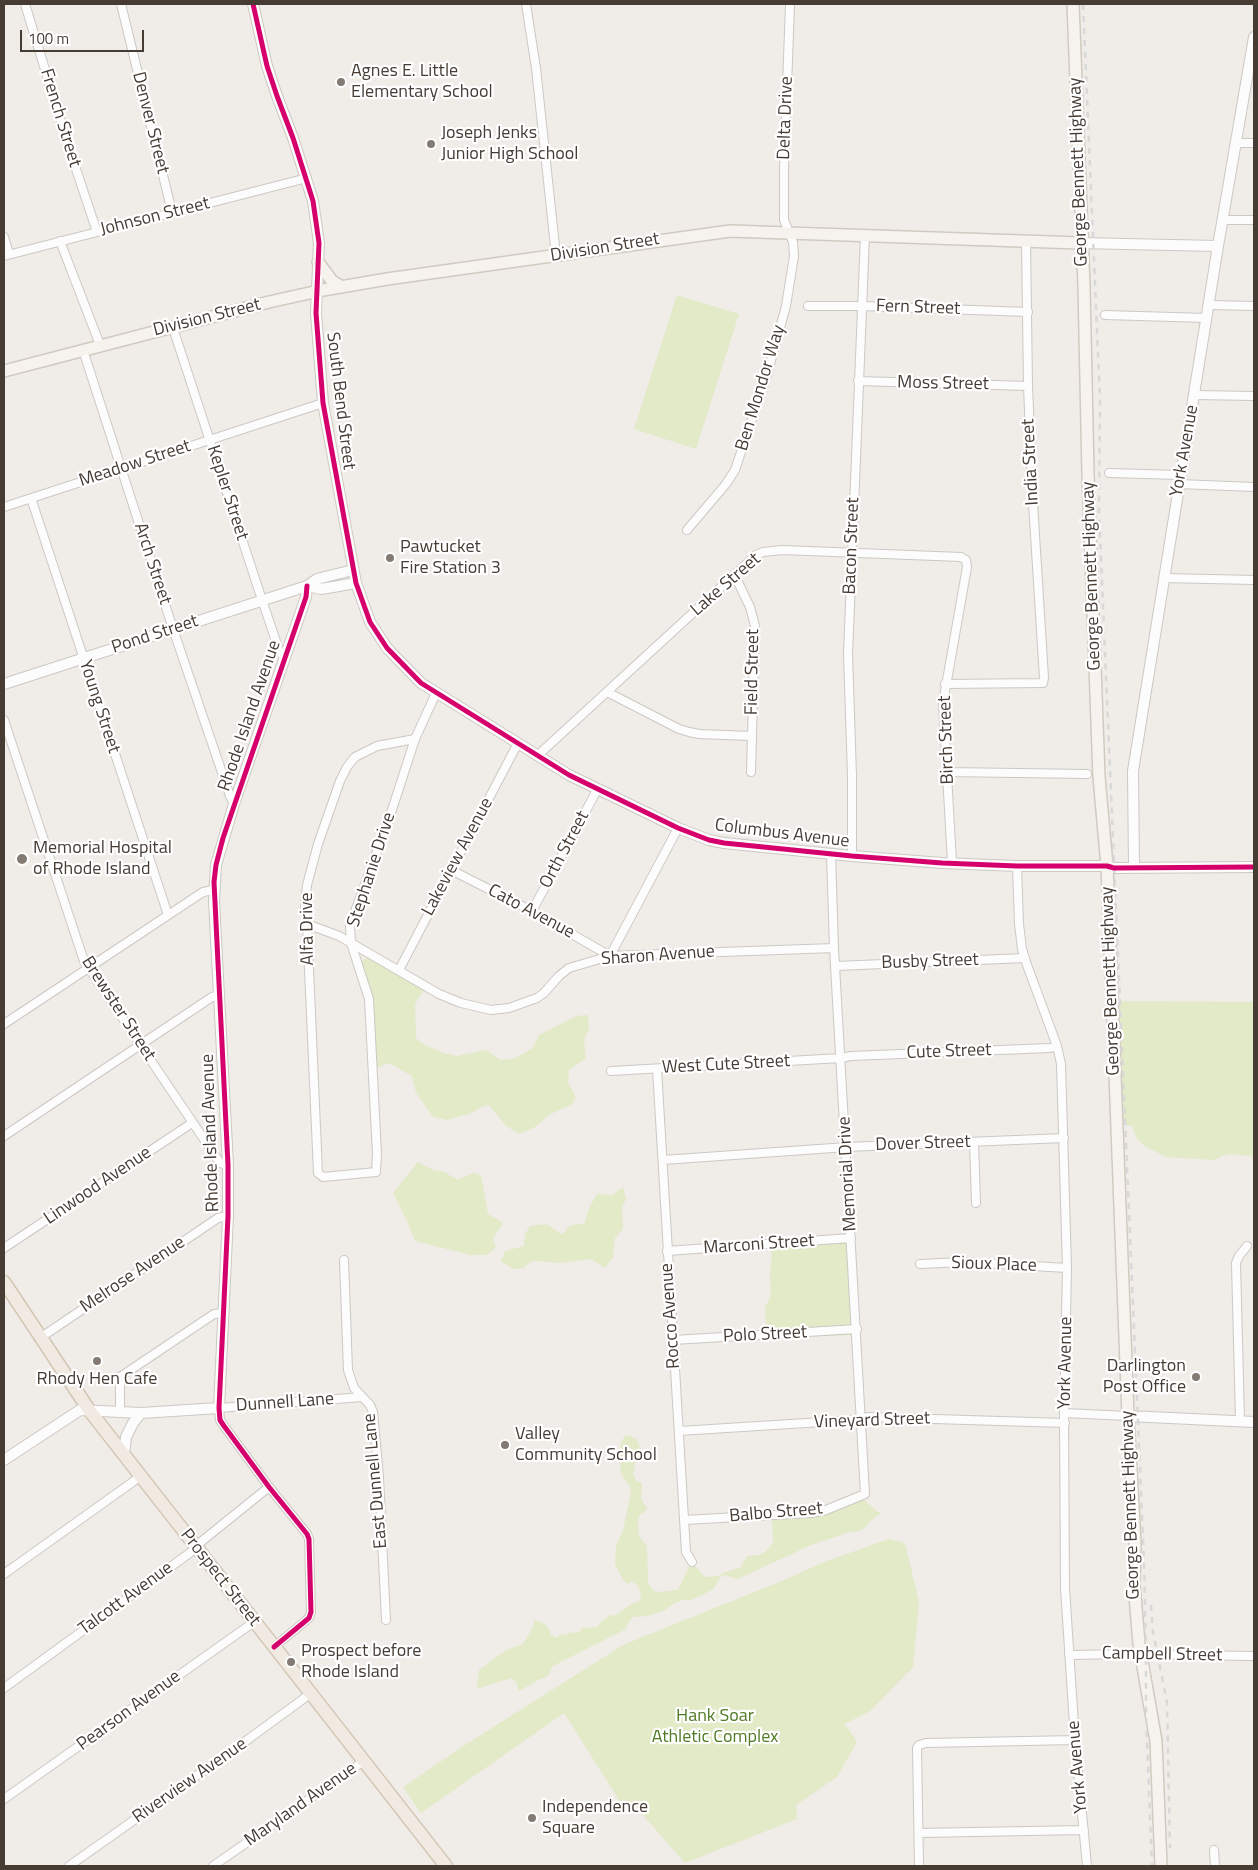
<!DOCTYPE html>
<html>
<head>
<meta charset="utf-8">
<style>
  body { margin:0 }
  #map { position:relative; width:1258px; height:1870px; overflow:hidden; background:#f0ece8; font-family:"Titillium Web",sans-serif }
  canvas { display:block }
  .frame { position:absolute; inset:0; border:5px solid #463c34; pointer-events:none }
  .scale { position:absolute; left:20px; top:30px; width:124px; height:22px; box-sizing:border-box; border:2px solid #463c34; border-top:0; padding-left:6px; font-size:15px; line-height:18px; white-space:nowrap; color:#463c34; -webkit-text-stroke:4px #fff; paint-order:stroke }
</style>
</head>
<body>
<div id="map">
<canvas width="1258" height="1870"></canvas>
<div class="frame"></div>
<div class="scale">100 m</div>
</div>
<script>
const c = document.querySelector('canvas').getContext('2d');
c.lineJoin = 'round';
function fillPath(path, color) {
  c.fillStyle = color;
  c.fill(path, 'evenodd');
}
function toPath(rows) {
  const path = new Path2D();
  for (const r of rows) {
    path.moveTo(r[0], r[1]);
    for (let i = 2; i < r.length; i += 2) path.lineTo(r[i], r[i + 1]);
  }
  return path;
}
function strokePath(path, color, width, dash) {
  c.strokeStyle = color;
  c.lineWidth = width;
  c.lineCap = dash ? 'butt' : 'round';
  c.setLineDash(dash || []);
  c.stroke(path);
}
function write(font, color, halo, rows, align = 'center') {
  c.font = font + ' "Titillium Web",sans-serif';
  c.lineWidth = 4.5;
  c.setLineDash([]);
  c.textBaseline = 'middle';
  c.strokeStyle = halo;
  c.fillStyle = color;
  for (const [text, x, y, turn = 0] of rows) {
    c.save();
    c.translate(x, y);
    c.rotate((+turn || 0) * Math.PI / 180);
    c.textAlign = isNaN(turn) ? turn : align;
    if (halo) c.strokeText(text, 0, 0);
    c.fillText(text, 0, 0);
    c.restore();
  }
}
fillPath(toPath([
  [677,295,739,314,696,449,634,429],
  [371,956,428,987,420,995,415,1005,416,1038,423,1044,443,1053,457,1056,487,1050,500,1060,513,1059,532,1049,539,1035,576,1016,588,1015,589,1028,584,1040,586,1058,569,1070,568,1083,576,1097,572,1104,549,1115,535,1127,519,1134,506,1126,489,1105,481,1107,472,1113,447,1120,433,1117,416,1093,412,1076,389,1063,376,1068,369,997,360,962],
  [1112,1001,1254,1002,1254,1160,1251,1156,1231,1154,1221,1156,1215,1160,1167,1157,1146,1147,1137,1139,1132,1126,1117,1124],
  [418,1162,433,1170,444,1172,458,1180,473,1173,481,1175,488,1214,503,1223,493,1238,496,1247,487,1255,471,1255,415,1241,407,1221,393,1193],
  [623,1187,626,1199,622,1208,623,1229,615,1238,613,1253,614,1256,605,1268,591,1259,560,1263,538,1261,530,1262,524,1268,513,1269,501,1261,505,1251,524,1246,525,1234,530,1226,547,1224,562,1235,570,1225,584,1224,589,1208,597,1194,613,1195],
  [853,1242,856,1335,767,1338,765,1307,771,1296,770,1279,772,1248],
  [630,1435,637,1440,643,1455,635,1464,633,1475,637,1481,642,1483,641,1499,647,1508,646,1511,640,1515,638,1521,639,1536,647,1546,648,1583,653,1590,658,1592,678,1590,689,1567,693,1564,705,1577,718,1576,725,1572,740,1568,747,1556,760,1555,766,1551,773,1543,772,1518,821,1515,862,1498,878,1512,881,1513,868,1523,865,1528,859,1531,850,1532,811,1545,738,1579,723,1575,718,1580,714,1589,691,1600,683,1600,671,1605,665,1610,648,1616,633,1617,628,1623,626,1629,553,1666,548,1676,538,1680,523,1689,518,1691,517,1683,511,1678,477,1689,479,1670,508,1649,523,1644,534,1625,534,1620,543,1623,548,1627,551,1635,558,1638,560,1634,566,1635,569,1633,579,1632,583,1628,598,1627,600,1622,606,1619,609,1615,614,1616,633,1603,640,1601,641,1592,637,1585,632,1582,627,1584,623,1580,615,1564,616,1546,623,1530,631,1493,629,1484,626,1482,621,1473,620,1463,616,1455,620,1450,621,1442,625,1436],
  [889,1539,905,1543,919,1602,913,1667,870,1711,845,1724,857,1742,837,1777,796,1805,797,1819,685,1863,635,1806,626,1811,564,1713,421,1813,403,1787,465,1745,623,1645,782,1581,824,1562]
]), '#e2eac7');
const minor = toPath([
  [25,4,69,148,97,232],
  [121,4,172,212],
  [526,4,536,68,556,256],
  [1236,143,1254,143],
  [1223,220,1254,220],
  [4,237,9,254],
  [60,241,100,345],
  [4,256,307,178],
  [1209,305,1254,306],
  [808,306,861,306,1028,312],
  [1105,315,1207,318],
  [173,328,262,600,279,650,284,658],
  [83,350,173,629,230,796,234,804],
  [858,381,1028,386],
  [1195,395,1254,396],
  [1109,473,1180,475],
  [1179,484,1254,487],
  [31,498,168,915],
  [4,507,323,403],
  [687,530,726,484,735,470,767,375,786,306,794,256,793,242,784,220,784,169,790,4],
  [735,576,750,607,755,626,751,772],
  [1164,578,1254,580],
  [945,684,1043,683,1044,678,1033,503,1028,386,1026,241],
  [607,692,679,729,689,732,699,734,752,736],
  [4,720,84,961,220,1163,228,1165],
  [415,739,377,746,355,757,347,767,340,781,318,844,307,885,305,906,307,924,318,1173,323,1177,376,1172,377,1154,369,999,351,943,350,927,353,917,390,816,415,739,436,693],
  [537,756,756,555,763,552,782,550,961,557,966,560,967,567,943,703,952,863],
  [947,772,1087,774],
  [852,856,852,776,848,654,865,235],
  [1017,866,1019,924,1022,949,1027,965,1057,1046,1061,1064,1067,1268,1064,1413,1065,1588,1075,1740,1087,1866],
  [451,870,532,911,610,956,678,828],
  [532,911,597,790],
  [307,924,339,936,439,994,461,1003,491,1010,509,1008,537,998,544,993,559,976,569,968,610,956,834,948],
  [836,966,1025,958],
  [399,970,518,743],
  [4,1024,203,892,214,890],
  [657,1069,686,1552,692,1562],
  [611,1071,841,1058,851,1056,1050,1048,1057,1046],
  [4,1136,212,997,220,995],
  [974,1142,976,1203],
  [663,1160,847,1147,1064,1138],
  [4,1248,192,1123],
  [667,1251,851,1238],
  [344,1260,348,1370,354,1388,370,1405,373,1412,379,1477,386,1620],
  [920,1264,963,1262,1067,1268],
  [40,1338,218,1218,228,1216],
  [673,1340,857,1329],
  [120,1413,120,1377,214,1314,223,1313],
  [1064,1413,1128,1416],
  [1240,1421,1236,1263,1239,1256,1247,1246],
  [679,1431,854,1420,869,1417,1065,1423],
  [684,1520,811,1513,826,1510,865,1494,834,948,831,854],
  [4,1574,134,1481,141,1475],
  [274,1647,309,1618,311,1612,309,1539,307,1534,269,1487,224,1426,220,1420,219,1408,362,1397],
  [1069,1655,1126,1654,1254,1656],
  [4,1688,191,1552,202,1541,269,1487],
  [4,1799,254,1622],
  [919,1833,1084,1830],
  [1214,1850,1215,1866],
  [69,1866,239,1746,310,1694],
  [213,1866,364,1761],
  [919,1866,917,1748,919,1745,926,1743,1075,1740]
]);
const tertiary = toPath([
  [253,4,267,66,277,96,293,138,313,201,319,243,316,313,323,403,356,583,370,622,387,648,421,683,569,775,678,828,709,840,724,843,852,856,942,863,1017,866,1107,866,1114,868,1254,867],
  [1079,243,1218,246],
  [307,586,321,589,356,583],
  [4,684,307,586,317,579,353,570],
  [1134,867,1133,771,1218,246,1254,37],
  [1128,1416,1254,1422],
  [124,1455,126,1437,133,1423,141,1413],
  [4,1460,80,1410,141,1413,219,1408,228,1216,228,1165,214,901,216,865,234,804,306,597,307,586]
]);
const secondary = toPath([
  [1073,4,1084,286,1088,474,1099,777,1107,866,1128,1416,1135,1542,1134,1584,1139,1644,1156,1741,1161,1866],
  [318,262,332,281,342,287],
  [4,371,269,302,323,290,387,279,730,231,1079,243]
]);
const primary = toPath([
  [4,1282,89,1410,446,1866]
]);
strokePath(minor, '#ccc8c4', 10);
strokePath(tertiary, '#ccc8c4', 12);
strokePath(secondary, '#d1cac0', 14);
strokePath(primary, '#d3c6b5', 15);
strokePath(minor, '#fdfcfc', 8);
strokePath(tertiary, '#fdfcfc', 10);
strokePath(secondary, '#f6f3ee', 11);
strokePath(primary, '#f1eae2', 12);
strokePath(toPath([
  [1083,4,1100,400,1099,512,1144,1562,1146,1654,1146,1716,1152,1866],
  [1151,1605,1153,1632,1167,1702,1170,1848]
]), '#d9d8d8', 2.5, [6, 6]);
strokePath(toPath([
  [253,4,267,66,277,96,293,138,313,201,319,243,316,313,323,403,356,583,370,622,387,648,421,683,569,775,678,828,709,840,724,843,852,856,942,863,1017,866,1107,866,1114,868,1254,867],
  [274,1647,309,1618,311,1612,309,1539,307,1534,269,1487,224,1426,220,1420,219,1408,228,1216,228,1165,214,882,216,865,223,838,306,597,307,586]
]), '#d6006c', 5);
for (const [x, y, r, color] of [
  [341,82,5,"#827a73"],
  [431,144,5,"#827a73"],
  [390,558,5,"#827a73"],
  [22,859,6,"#827a73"],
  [97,1361,5,"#827a73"],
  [1196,1377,5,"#827a73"],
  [505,1445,5,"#827a73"],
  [291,1662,5,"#827a73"],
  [532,1818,5,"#827a73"]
]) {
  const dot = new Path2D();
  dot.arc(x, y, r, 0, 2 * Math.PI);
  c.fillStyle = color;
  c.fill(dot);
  strokePath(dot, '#fff', 2);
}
write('18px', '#463c34', '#fff', [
  ["Agnes E. Little",351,72],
  ["Elementary School",351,93],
  ["Joseph Jenks",441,134],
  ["Junior High School",441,155],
  ["Pawtucket",400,548],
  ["Fire Station 3",400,569],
  ["Memorial Hospital",33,849],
  ["of Rhode Island",33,870],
  ["Darlington",1186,1367,"right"],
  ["Post Office",1186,1388,"right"],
  ["Rhody Hen Cafe",97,1380,"center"],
  ["Valley",515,1435],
  ["Community School",515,1456],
  ["Prospect before",301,1652],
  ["Rhode Island",301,1673],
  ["Independence",542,1808],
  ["Square",542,1829]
], 'left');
write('18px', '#463c34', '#fff', [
  ["French Street",60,118,73],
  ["Delta Drive",786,118,-88],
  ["Denver Street",150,123,76],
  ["George Bennett Highway",1079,172,-92],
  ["Johnson Street",155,217,-14],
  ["Division Street",605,248,-9],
  ["Fern Street",918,308,2],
  ["Division Street",207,318,-14],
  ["Moss Street",943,384,1],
  ["Ben Mondor Way",761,388,-73],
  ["South Bend Street",340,401,83],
  ["York Avenue",1185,451,-80],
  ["India Street",1031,462,-93],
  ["Meadow Street",135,464,-18],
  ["Kepler Street",227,493,72],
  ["Bacon Street",852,546,-88],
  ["Arch Street",152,564,72],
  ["George Bennett Highway",1092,576,-92],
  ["Lake Street",726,585,-41],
  ["Pond Street",155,635,-18],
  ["Field Street",753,672,-89],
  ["Young Street",99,707,72],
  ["Rhode Island Avenue",250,716,-71],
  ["Birch Street",947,740,-92],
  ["Columbus Avenue",782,834,7],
  ["Orth Street",565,850,-62],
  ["Lakeview Avenue",458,857,-62],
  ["Stephanie Drive",372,870,-72],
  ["Cato Avenue",531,912,28],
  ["Alfa Drive",308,929,-91],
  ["Sharon Avenue",658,956,-4],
  ["Busby Street",930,962,-2],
  ["George Bennett Highway",1111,981,-92],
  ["Brewster Street",118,1009,57],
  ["Cute Street",949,1052,-2],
  ["West Cute Street",726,1065,-3],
  ["Rhode Island Avenue",211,1133,-92],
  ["Dover Street",923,1144,-2],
  ["Memorial Drive",848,1174,-93],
  ["Linwood Avenue",98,1186,-34],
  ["Marconi Street",759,1245,-4],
  ["Sioux Place",994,1265,2],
  ["Melrose Avenue",133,1275,-34],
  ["Rocco Avenue",671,1316,-94],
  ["Polo Street",765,1335,-3],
  ["York Avenue",1066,1363,-89],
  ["Dunnell Lane",285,1403,-4],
  ["Vineyard Street",872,1421,-2],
  ["East Dunnell Lane",376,1481,-95],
  ["George Bennett Highway",1131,1505,-92],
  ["Balbo Street",776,1513,-5],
  ["Prospect Street",220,1578,52],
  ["Talcott Avenue",126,1599,-36],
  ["Campbell Street",1162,1655,1],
  ["Pearson Avenue",129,1711,-36],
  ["York Avenue",1078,1767,-95],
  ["Riverview Avenue",190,1781,-35],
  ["Maryland Avenue",301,1805,-35]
]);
write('18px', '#517a25', '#fff', [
  ["Hank Soar",715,1717],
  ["Athletic Complex",715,1738]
]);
</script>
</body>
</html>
